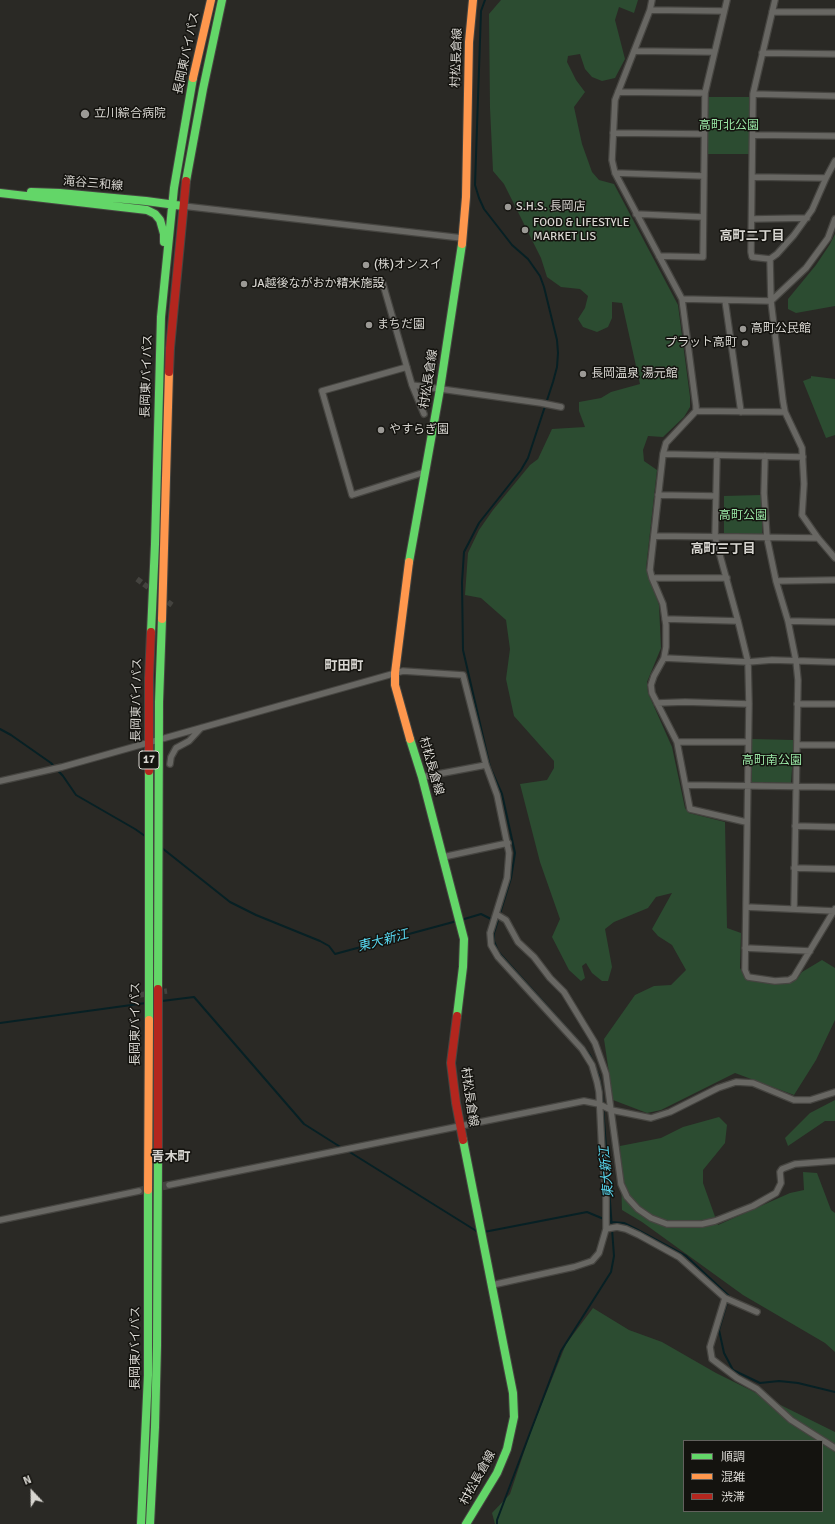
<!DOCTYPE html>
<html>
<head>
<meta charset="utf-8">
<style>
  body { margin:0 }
  #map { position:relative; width:835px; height:1524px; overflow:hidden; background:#2a2925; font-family:Signika,"Noto Sans JP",sans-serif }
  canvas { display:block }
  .legend { position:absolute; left:683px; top:1440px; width:140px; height:72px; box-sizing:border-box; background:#14130f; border:1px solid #62615d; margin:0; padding:5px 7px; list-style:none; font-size:12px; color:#d8d6d1 }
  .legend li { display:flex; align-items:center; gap:8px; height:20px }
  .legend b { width:20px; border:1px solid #62615d }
  .north { position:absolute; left:12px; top:1472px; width:40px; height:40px; -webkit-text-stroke:3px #14130f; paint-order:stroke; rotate:338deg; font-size:11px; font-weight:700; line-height:16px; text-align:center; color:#d8d6d1 }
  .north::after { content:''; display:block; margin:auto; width:14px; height:18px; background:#d8d6d1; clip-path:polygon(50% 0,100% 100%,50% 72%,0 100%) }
</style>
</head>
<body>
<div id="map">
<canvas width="835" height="1524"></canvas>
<ul class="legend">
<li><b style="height:5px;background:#63d668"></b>順調</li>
<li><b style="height:5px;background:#ff974d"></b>混雑</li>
<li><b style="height:5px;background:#b3261e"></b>渋滞</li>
</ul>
<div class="north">N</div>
</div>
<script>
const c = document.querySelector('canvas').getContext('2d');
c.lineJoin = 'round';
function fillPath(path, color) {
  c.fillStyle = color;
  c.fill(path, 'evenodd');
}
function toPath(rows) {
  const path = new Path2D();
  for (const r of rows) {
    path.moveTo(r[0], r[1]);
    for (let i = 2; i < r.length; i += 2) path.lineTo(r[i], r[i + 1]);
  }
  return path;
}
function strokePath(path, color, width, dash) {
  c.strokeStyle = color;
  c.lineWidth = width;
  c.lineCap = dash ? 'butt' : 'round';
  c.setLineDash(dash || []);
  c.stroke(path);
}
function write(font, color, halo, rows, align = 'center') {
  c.font = font + ' Signika,"Noto Sans JP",sans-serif';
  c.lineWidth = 3;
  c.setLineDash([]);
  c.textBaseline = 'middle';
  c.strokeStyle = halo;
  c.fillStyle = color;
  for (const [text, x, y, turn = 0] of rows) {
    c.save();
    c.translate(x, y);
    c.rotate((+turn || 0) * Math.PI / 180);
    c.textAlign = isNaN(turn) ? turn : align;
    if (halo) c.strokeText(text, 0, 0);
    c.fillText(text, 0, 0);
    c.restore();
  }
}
fillPath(toPath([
  [501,0,638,0,634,13,619,7,615,20,625,59,615,78,602,81,592,77,585,69,580,54,568,56,567,62,576,80,585,92,574,107,582,144,592,172,599,180,614,184,678,305,690,397,690,407,684,417,663,437,648,436,643,450,644,461,657,470,646,568,659,605,661,648,647,682,648,693,672,747,685,808,689,813,725,822,727,928,741,933,740,968,745,977,752,980,789,983,797,979,802,972,822,960,835,968,835,1020,816,1060,794,1095,735,1073,661,1110,647,1113,613,1100,604,1039,635,995,654,986,671,985,686,970,672,945,658,936,652,929,672,893,656,897,648,908,614,922,605,929,612,967,608,981,602,981,592,973,586,963,582,966,585,978,581,981,569,970,552,937,560,919,540,862,520,784,547,780,554,768,554,761,514,716,506,679,510,649,506,620,481,598,465,595,468,553,479,530,493,510,530,465,538,459,552,429,585,427,579,411,579,402,601,398,611,392,640,384,622,303,612,302,612,318,608,327,597,332,583,327,578,319,585,308,588,296,580,289,561,287,547,277,541,258,504,184,493,171,490,108,489,14],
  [707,97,751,97,749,154,707,154],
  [835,234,835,306,796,313,788,309,788,299,816,265,830,244],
  [811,376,835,379,835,435,826,438,803,381,811,378],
  [762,495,762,536,724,536,724,496],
  [751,739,794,740,791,783,752,782],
  [835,1100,835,1121,825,1121,788,1146,785,1138,810,1113],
  [719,1117,727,1125,725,1143,703,1170,703,1183,718,1225,790,1193,804,1190,803,1172,817,1173,831,1210,835,1213,835,1352,825,1343,743,1295,642,1222,622,1210,620,1146,661,1138,683,1127],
  [593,1308,629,1330,662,1342,716,1373,835,1432,835,1524,495,1524,492,1513,510,1494,531,1431,566,1344],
  [684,1441,822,1441,822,1511,684,1511]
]), '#2c4c31');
strokePath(toPath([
  [485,0,481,11,475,185,479,198,484,209,512,245,528,259,540,276,544,287,557,340,558,353,557,367,553,382,528,458,521,470,479,523,464,552,462,582,463,650,490,767,502,794,515,853,511,878,494,933,494,941,498,951,502,956,583,1046,590,1055,599,1076,602,1093,614,1256,611,1272,561,1351,497,1520,497,1524],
  [0,729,11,735,51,763,63,776,76,795,135,829,145,836],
  [162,848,230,902,256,915,320,941,329,946,335,954,457,921],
  [461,920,481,914,493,920],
  [162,1001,194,997,304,1124,342,1148],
  [0,1023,146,1003],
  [348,1151,478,1232],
  [484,1232,587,1212,611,1222,624,1223,636,1229,686,1256,729,1296,719,1330,724,1353,733,1370,760,1383,779,1381,798,1383,835,1392]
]), '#072024', 2);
strokePath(toPath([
  [137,579,153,591],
  [161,597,172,605],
  [139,995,167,991]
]), '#44433f', 5.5, [5.5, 3]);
strokePath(toPath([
  [139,1191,169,1185]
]), '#44433f', 8, [8, 4]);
const street = toPath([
  [652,0,650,10,615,100,612,160,615,173,682,299,696,406,696,411,666,443,663,454,650,570,652,578,663,604,666,625,666,647,664,658,654,676,651,685,652,693,677,742,690,809,746,822],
  [775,0,753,94,751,252,752,257,770,259,777,254,794,235,812,210,826,178,835,161],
  [650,10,724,11],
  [772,12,835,12],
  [634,51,714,52],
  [762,53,835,54],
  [618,92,705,93],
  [753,94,835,96],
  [613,133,704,134],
  [753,135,835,136],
  [615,173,704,176],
  [752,177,826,178],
  [183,206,462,238],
  [636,214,703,217],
  [752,219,807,218],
  [835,219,828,238,806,268,771,301,783,401,785,412,802,448,804,484,802,515,818,538,835,558],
  [659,256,703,257,705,93,727,0],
  [383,284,412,385,541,403,561,407],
  [682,299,771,301,770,259],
  [725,300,741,412],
  [407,367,322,391,352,495,425,472],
  [412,385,424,414],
  [696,411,785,412],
  [663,454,803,457],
  [717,455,715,537,738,621,748,662,749,704,745,970,748,977,775,981,789,980,794,977,835,909],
  [765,456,764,493,767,538,776,581,788,621,796,661,798,680,794,909],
  [658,495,716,496],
  [654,536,818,538],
  [652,578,727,578],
  [776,581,835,580],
  [665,619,738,621],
  [788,621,835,622],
  [664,658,748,662,772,660,835,662],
  [657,703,685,702,749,704],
  [797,704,835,704],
  [677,742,748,742],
  [797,745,835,745],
  [170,764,171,757,176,748,189,741,201,728],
  [422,777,486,765],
  [0,781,62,767,403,671,463,675,486,765,497,795,509,853,507,878,490,933,491,945,498,957,582,1049,592,1065,597,1082,599,1092,602,1153,606,1192,606,1229,599,1253,592,1261,574,1267,492,1285],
  [686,785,835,787],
  [795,826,835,827],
  [443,857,508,843],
  [794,868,835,869],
  [746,907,834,911],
  [496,914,506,920,518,942,534,957,550,978,564,992,595,1043,606,1074,621,1184,627,1197,638,1209,651,1218,667,1224,702,1224,715,1221,753,1206,776,1193,781,1183,780,1172,782,1169,795,1164,835,1161],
  [745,948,810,951],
  [169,1185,584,1101,599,1104,611,1110,651,1118,670,1112,718,1088,736,1082,753,1083,794,1100,810,1100,835,1092],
  [0,1220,139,1191],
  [606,1229,617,1227,626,1229,639,1235,679,1257,725,1298,757,1312],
  [725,1298,710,1347,712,1359,737,1378,757,1389,791,1420,835,1448]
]);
const fast = toPath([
  [186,181,203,89,222,0],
  [31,192,60,193,146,201,183,206],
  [0,193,147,210,155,214,160,220,164,234,164,242],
  [409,562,440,389,462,244],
  [151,632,155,544,161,317,174,188,193,78],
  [410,739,422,777,464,939,463,967,457,1016],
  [158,989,159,702,162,619],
  [149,1020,149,771],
  [463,1140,513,1393,514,1417,507,1449,497,1473,466,1524],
  [141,1524,148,1375,148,1190],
  [150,1524,155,1427,157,1346,158,1158]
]);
const slow = toPath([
  [193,78,211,0],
  [462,244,466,197,469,42,473,0],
  [409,562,395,673,395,685,410,739],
  [162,619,169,372],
  [148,1190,149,1020]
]);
const jam = toPath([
  [169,372,170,348,186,181],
  [149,771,149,678,151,632],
  [457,1016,451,1063,456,1103,463,1140],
  [158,1158,158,989]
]);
strokePath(street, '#464541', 8);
strokePath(fast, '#464541', 10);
strokePath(slow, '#464541', 10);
strokePath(jam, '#464541', 10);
strokePath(street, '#686763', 5.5);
strokePath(fast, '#63d668', 8);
strokePath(slow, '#ff974d', 8);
strokePath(jam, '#b3261e', 8);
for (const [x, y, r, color] of [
  [85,114,5,"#9b9995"],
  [508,207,4,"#9b9995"],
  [525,230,4,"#9b9995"],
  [366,265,4,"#9b9995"],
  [244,284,4,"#9b9995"],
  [369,325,4,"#9b9995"],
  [743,329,4,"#9b9995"],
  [745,343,4,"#9b9995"],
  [583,374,4,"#9b9995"],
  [381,430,4,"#9b9995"]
]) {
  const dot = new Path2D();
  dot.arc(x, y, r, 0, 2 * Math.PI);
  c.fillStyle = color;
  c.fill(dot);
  strokePath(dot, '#14130f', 1.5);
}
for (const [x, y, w] of [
  [149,760,20]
]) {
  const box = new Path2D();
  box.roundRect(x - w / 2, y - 9, w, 18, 3);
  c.fillStyle = '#14130f';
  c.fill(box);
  strokePath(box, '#d8d6d1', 1);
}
write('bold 11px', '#d8d6d1', null, [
  ["17",149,760]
]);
write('12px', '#d8d6d1', '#14130f', [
  ["長岡東バイパス",187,53,-78],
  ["村松長倉線",457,58,-88],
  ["滝谷三和線",93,184,5],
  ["長岡東バイパス",147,376,-88],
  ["村松長倉線",429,379,-81],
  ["長岡東バイパス",137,700,-89],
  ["村松長倉線",431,766,74],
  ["長岡東バイパス",136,1024,-90],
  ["村松長倉線",469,1097,82],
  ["長岡東バイパス",136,1348,-90],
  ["村松長倉線",478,1478,-61]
]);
write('12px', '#d8d6d1', '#14130f', [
  ["立川綜合病院",94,114],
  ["S.H.S. 長岡店",516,207],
  ["FOOD & LIFESTYLE",533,223],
  ["MARKET LIS",533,237],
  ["(株)オンスイ",374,265],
  ["JA越後ながおか精米施設",252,284],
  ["まちだ園",377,325],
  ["高町公民館",751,329],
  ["プラット高町",737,343,"right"],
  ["長岡温泉 湯元館",591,374],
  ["やすらぎ園",389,430]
], 'left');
write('12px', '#99e6a5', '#14130f', [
  ["高町北公園",729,126],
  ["高町公園",743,516],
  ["高町南公園",772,761]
]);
write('bold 13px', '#d8d6d1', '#14130f', [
  ["高町二丁目",752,237],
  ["高町三丁目",723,550],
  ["町田町",344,667],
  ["青木町",171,1158]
]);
write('italic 13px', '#58d8f1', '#14130f', [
  ["東大新江",383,941,-15],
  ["東大新江",607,1172,-95]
]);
</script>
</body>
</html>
